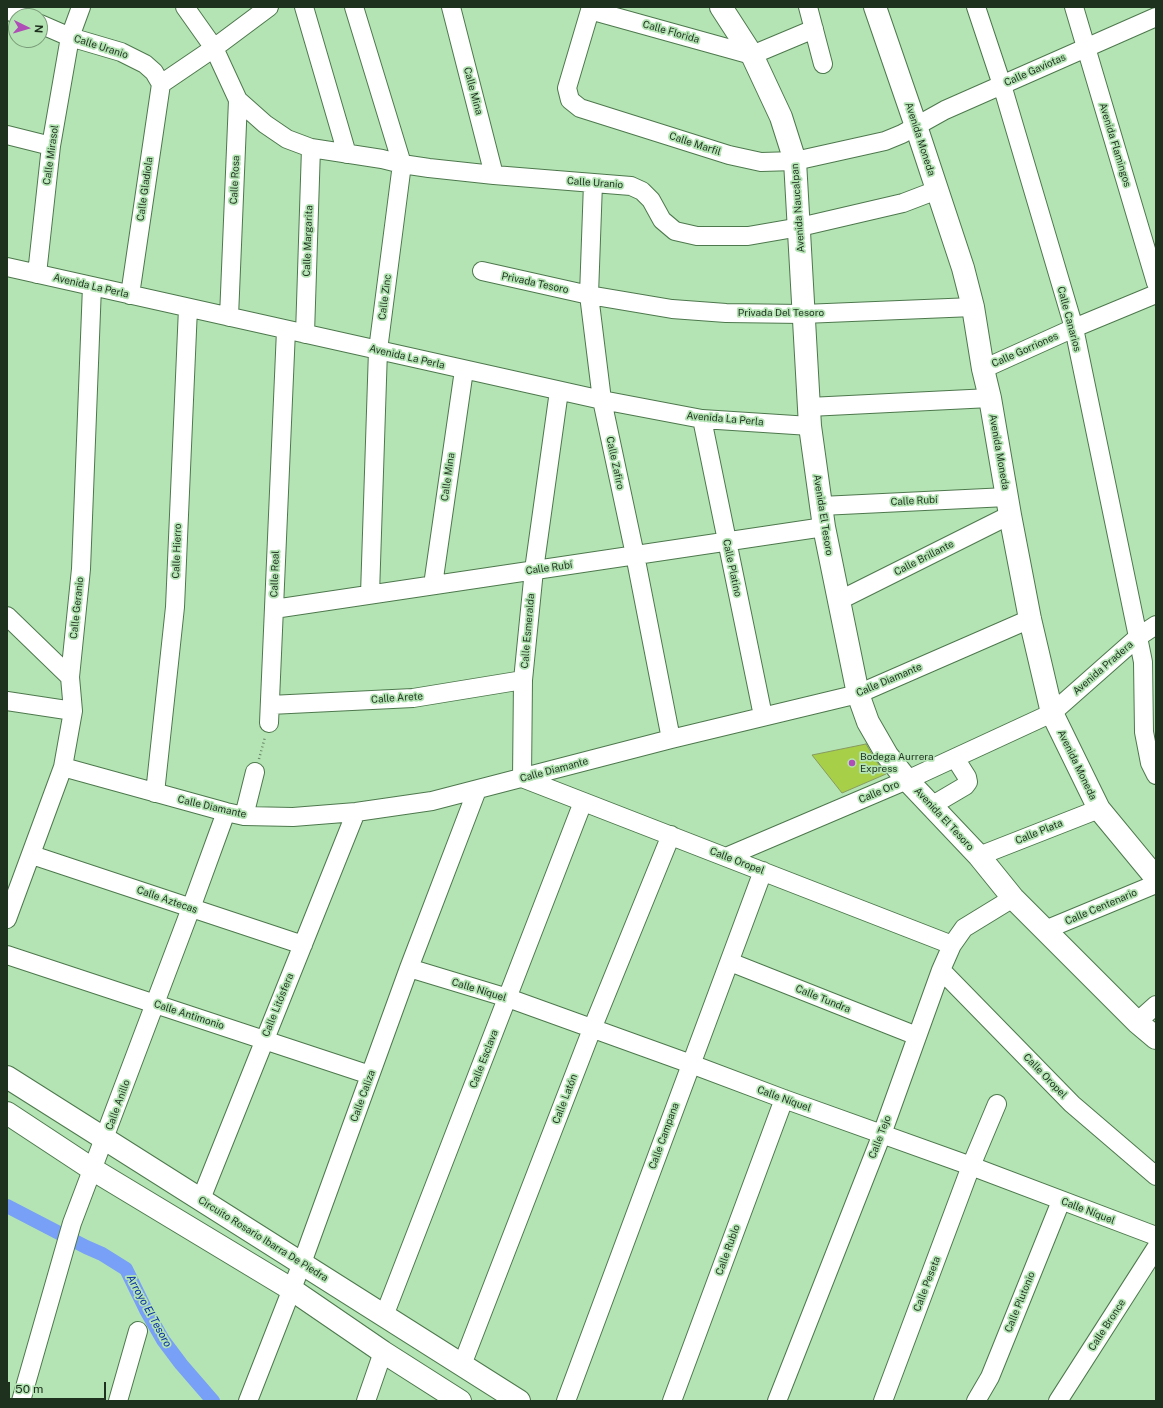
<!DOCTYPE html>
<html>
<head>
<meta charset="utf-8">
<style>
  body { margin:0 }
  #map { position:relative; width:1163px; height:1408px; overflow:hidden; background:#b5e4b4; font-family:"Public Sans",sans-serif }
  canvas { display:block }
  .frame { position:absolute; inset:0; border:8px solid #1e301e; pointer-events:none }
  .north { position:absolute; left:8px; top:8px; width:40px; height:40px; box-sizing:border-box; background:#b5e4b4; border:1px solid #799c78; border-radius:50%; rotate:95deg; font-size:11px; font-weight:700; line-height:16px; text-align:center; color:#1e301e }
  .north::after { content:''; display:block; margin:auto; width:14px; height:18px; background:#ae4eb6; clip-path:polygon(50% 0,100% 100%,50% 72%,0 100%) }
  .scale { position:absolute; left:8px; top:1382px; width:98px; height:18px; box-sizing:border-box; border:2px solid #1e301e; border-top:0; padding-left:5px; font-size:12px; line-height:14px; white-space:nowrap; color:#1e301e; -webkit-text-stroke:3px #b5e4b4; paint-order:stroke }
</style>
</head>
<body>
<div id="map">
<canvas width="1163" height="1408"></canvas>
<div class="frame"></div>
<div class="north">N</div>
<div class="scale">50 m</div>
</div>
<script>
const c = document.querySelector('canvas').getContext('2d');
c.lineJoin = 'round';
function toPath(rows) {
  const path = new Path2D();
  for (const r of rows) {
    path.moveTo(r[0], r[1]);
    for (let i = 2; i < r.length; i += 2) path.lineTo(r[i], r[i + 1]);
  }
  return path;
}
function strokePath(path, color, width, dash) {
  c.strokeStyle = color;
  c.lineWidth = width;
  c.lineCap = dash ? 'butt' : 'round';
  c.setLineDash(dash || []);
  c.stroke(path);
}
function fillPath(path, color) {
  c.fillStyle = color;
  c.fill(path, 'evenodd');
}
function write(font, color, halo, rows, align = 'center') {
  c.font = font + ' "Public Sans",sans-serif';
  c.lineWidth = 3.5;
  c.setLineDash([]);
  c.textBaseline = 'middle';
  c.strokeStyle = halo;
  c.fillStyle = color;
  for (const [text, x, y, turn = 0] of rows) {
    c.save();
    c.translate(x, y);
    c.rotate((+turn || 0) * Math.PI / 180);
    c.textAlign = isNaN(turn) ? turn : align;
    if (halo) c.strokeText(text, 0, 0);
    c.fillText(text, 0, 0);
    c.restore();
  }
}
strokePath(toPath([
  [7,1206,86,1247,102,1254,126,1269,146,1310,163,1340,181,1364,213,1401]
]), '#78a0f6', 14);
const building = toPath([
  [866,744,876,761,886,774,842,793,812,755,866,744]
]);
fillPath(building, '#a7cf47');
strokePath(building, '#869a61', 1);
const minor = toPath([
  [185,7,214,48,238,100,229,317],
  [304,7,347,154],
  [354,7,402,164,378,350,370,594],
  [451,7,494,175],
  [591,7,567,88,570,100,580,108,729,155,761,162,795,161,885,141,902,134,945,110,1156,17],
  [808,7,823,64],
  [976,7,1002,85,1074,328,1138,637,1143,662,1144,732,1150,763,1156,775],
  [1074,7,1156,283],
  [7,10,21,16],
  [590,10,752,55,814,29],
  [40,24,70,37,121,52,145,64,154,72,161,84],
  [161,84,214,48,269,7],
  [238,100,265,124,287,139,311,148,382,159,402,164,429,168,494,175,631,186,642,191,651,200,662,220,675,231,697,236,748,236,800,227,903,203,937,190],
  [7,135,51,146],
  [593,183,589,295,602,400,635,555,671,739],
  [7,267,602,400,702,419,810,426],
  [482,271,589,295,672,309,726,313,803,314,973,307],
  [37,274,51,146,70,37,81,7],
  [130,295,161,84],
  [305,334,311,148],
  [983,369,1074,328,1156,294],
  [559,391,534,570,523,680,522,778,952,945],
  [809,407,990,398],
  [702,419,763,716],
  [821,506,1007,497],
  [433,585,464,370],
  [838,601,1010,515],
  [274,609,824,527],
  [7,616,70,677],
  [7,701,73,711],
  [270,705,413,698,523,680],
  [269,723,286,330],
  [63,767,226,812,244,816,293,817,356,812,432,801,671,739,858,694,1030,619],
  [155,793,175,607,188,308],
  [931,806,965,786,968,782,967,777,955,758],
  [244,816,255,772],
  [32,855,303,945],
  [979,856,1099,809],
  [726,857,907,780,1052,713,1138,637,1156,625],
  [7,919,63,767,73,711,70,677,81,569,92,286],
  [1045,930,1156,884],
  [7,955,370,1075],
  [730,962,917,1036],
  [409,968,508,998,691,1064,784,1099,971,1166,1156,1236],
  [941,970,1072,1104,1156,1176],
  [1137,1022,1156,1005],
  [201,1199,356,812],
  [384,1316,583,802],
  [462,1365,592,1029,671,835],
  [21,1401,72,1223,191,908,226,812],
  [118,1401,138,1331],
  [248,1401,302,1263,409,968,477,790],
  [366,1401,383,1352],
  [566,1401,763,871],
  [672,1401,784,1099],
  [777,1401,882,1134,941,970,952,945,964,928,1013,898],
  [883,1401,971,1166,997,1104],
  [976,1401,990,1377,1061,1201],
  [1058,1401,1156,1248]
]);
const major = toPath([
  [721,7,752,55,781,117,795,161,810,426,824,527,858,694,868,722,887,755,907,780,979,856,1013,898,1137,1022,1156,1038],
  [875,7,916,126,963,268,973,307,983,369,990,398,1010,515,1030,619,1052,713,1099,809,1156,878],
  [7,1077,519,1401],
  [7,1113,92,1169,291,1289,383,1352,460,1401]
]);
strokePath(minor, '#4d784d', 20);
strokePath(major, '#4d784d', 24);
strokePath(toPath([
  [259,759,265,737]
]), '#688868', 2.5, [1, 3]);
strokePath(minor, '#fff', 18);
strokePath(major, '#fff', 22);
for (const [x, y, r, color] of [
  [852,763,4,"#ae4eb6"]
]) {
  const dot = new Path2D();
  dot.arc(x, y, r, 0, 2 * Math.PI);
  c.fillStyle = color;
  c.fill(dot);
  strokePath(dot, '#b5e4b4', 1.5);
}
write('10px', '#1e301e', '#b5e4b4', [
  ["Calle Florida",671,32,16],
  ["Calle Uranio",101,47,18],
  ["Calle Gaviotas",1035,70,-24],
  ["Calle Mina",473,91,75],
  ["Avenida Moneda",920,139,72],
  ["Calle Marfil",695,144,18],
  ["Avenida Flamingos",1115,145,73],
  ["Calle Mirasol",51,155,-82],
  ["Calle Rosa",235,180,-87],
  ["Calle Uranio",595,183,4],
  ["Calle Gladiola",145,189,-82],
  ["Avenida Naucalpan",798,208,-94],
  ["Calle Margarita",308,241,-88],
  ["Privada Tesoro",535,283,12],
  ["Avenida La Perla",91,286,13],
  ["Calle Zinc",385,297,-83],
  ["Privada Del Tesoro",781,313],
  ["Calle Canarios",1069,319,75],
  ["Calle Gorriones",1025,350,-24],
  ["Avenida La Perla",407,357,13],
  ["Avenida La Perla",725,419,5],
  ["Avenida Moneda",999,452,80],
  ["Calle Zafiro",615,463,78],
  ["Calle Mina",448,477,-82],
  ["Calle Rubí",914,501,-3],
  ["Avenida El Tesoro",823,515,81],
  ["Calle Hierro",177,551,-88],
  ["Calle Brillante",924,558,-27],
  ["Calle Rubí",549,568,-8],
  ["Calle Platino",732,568,78],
  ["Calle Real",275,574,-88],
  ["Calle Geranio",77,608,-84],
  ["Calle Esmeralda",528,631,-85],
  ["Avenida Pradera",1103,668,-41],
  ["Calle Diamante",889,680,-23],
  ["Calle Arete",397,698,-4],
  ["Avenida Moneda",1077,765,64],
  ["Calle Diamante",554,770,-15],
  ["Calle Oro",879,792,-23],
  ["Calle Diamante",212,807,13],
  ["Avenida El Tesoro",944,819,47],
  ["Calle Plata",1039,832,-22],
  ["Calle Oropel",737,861,21],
  ["Calle Aztecas",167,900,19],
  ["Calle Centenario",1101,907,-23],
  ["Calle Níquel",479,990,17],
  ["Calle Tundra",823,999,22],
  ["Calle Litósfera",278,1005,-68],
  ["Calle Antimonio",189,1015,18],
  ["Calle Esclava",484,1059,-69],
  ["Calle Oropel",1045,1076,46],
  ["Calle Caliza",363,1096,-70],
  ["Calle Latón",565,1099,-69],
  ["Calle Níquel",784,1099,20],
  ["Calle Anillo",118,1105,-70],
  ["Calle Campana",664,1136,-70],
  ["Calle Tejo",880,1137,-69],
  ["Calle Níquel",1088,1211,21],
  ["Circuito Rosario Ibarra De Piedra",263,1239,32],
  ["Calle Rublo",728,1250,-70],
  ["Calle Peseta",927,1284,-69],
  ["Calle Plutonio",1020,1302,-68],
  ["Calle Bronce",1107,1325,-57]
]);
write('10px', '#1e301e', '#b5e4b4', [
  ["Bodega Aurrera",860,757],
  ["Express",860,769]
], 'left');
write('italic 11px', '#062ca7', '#b5e4b4', [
  ["Arroyo El Tesoro",149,1311,61]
]);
</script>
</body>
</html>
